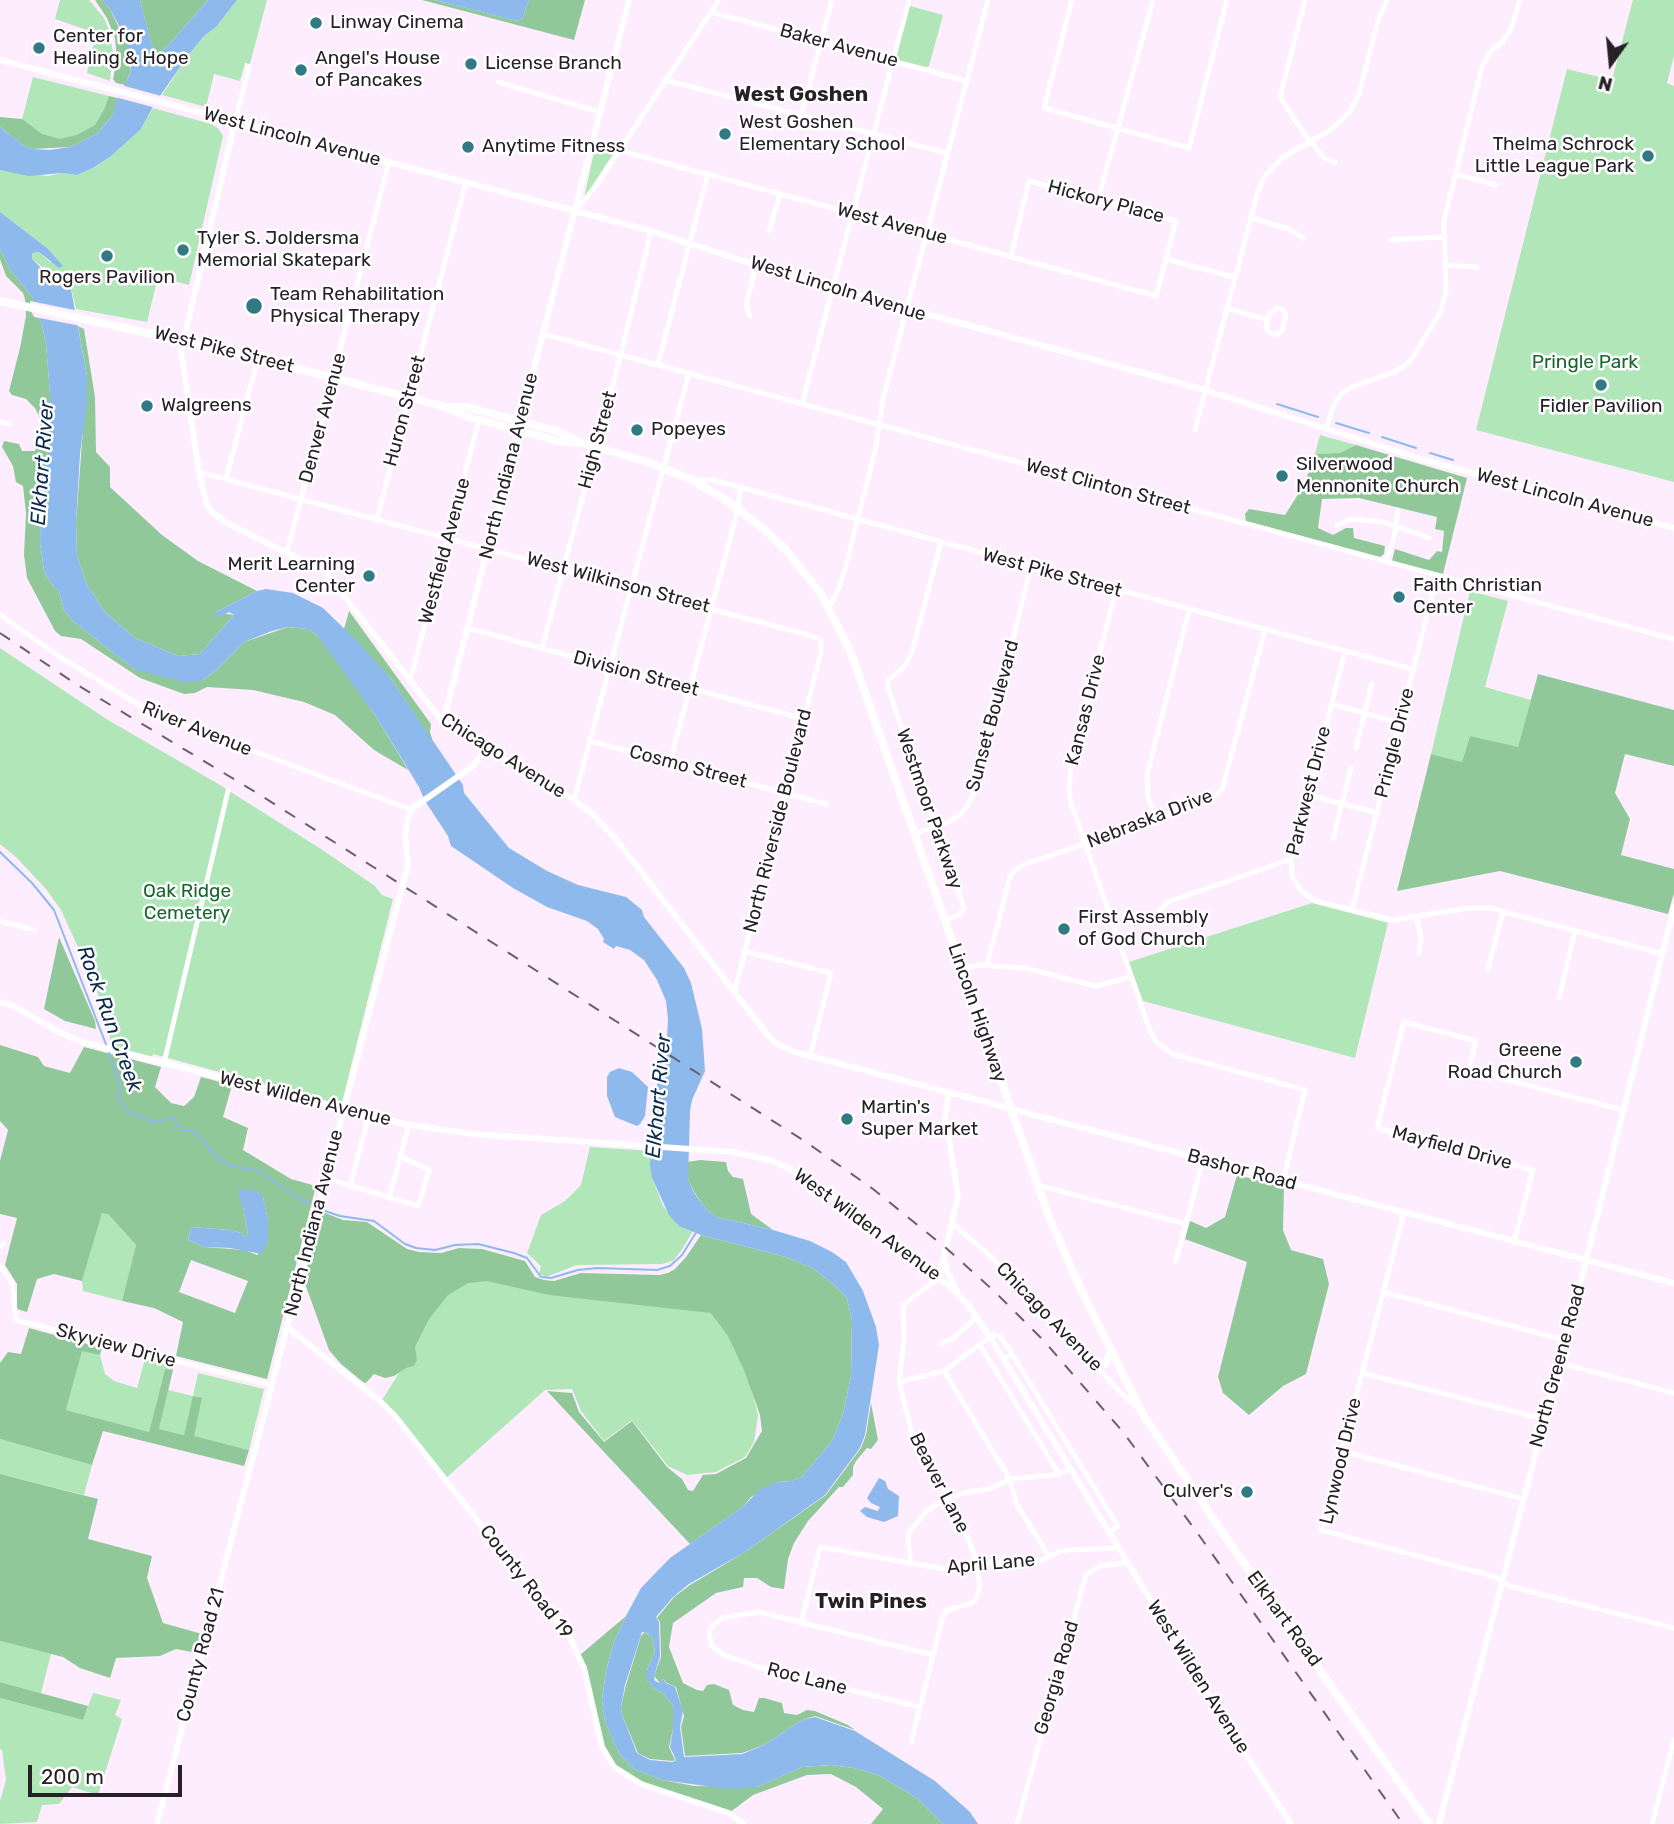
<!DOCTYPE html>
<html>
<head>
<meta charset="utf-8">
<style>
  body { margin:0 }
  #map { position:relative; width:1674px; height:1824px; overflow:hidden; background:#fdedfe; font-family:Rubik,sans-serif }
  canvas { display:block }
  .north { position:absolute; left:1576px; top:28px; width:70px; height:70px; -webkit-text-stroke:5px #fff; paint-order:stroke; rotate:195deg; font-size:19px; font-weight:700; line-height:28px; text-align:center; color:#272027 }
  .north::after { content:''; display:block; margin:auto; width:24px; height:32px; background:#272027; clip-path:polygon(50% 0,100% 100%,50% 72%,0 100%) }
  .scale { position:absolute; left:28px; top:1765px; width:154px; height:32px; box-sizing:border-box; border:4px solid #272027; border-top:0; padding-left:9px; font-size:21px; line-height:24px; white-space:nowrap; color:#272027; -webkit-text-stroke:5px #fff; paint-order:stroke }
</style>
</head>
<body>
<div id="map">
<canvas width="1674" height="1824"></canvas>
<div class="north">N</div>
<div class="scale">200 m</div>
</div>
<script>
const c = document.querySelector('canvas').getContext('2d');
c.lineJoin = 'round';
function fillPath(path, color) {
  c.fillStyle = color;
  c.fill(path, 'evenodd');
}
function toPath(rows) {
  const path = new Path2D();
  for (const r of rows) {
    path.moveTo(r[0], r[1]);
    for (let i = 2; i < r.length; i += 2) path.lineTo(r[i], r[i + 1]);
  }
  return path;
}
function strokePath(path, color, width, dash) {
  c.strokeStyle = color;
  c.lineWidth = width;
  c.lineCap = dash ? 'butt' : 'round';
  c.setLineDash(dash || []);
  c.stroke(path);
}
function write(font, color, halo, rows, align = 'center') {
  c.font = font + ' Rubik,sans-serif';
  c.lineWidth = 5;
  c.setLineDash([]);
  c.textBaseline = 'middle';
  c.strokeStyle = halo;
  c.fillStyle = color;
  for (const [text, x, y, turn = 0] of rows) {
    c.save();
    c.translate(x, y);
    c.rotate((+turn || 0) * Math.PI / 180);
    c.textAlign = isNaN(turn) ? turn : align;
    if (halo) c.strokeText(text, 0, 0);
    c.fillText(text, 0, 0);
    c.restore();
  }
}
fillPath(toPath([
  [60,0,89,0,104,18,109,30,113,52,110,81,87,73,95,37,90,31,55,19],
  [237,0,267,0,250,64,245,63,240,81,214,74,206,107,162,95,190,53,204,36,216,27],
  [1633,0,1674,0,1674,56,1667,83,1674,86,1674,482,1476,430,1567,69,1612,80],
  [910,6,943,15,929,66,926,67,898,60,896,56],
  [33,77,109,96,115,104,85,140,17,139],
  [153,108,211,124,218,128,223,136,189,285,158,277,147,322,76,309,69,278,54,276,32,259,32,253,39,252,51,263,47,248,0,212,0,170,48,176,62,173,77,175,93,168,111,156,141,129],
  [595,148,611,151,613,154,584,198],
  [1320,435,1356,445,1340,453,1315,454],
  [1470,591,1508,601,1485,687,1531,700,1518,748,1470,736,1462,762,1431,754],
  [0,648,108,720,215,782,321,849,375,886,382,895,393,899,342,1102,338,1104,153,1054,152,1057,118,1048,116,1044,111,1042,103,1009,93,980,61,910,46,889,17,858,0,844],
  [1312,903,1388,923,1355,1058,1143,1001,1129,962],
  [590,1147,651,1151,652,1178,663,1206,679,1226,693,1231,681,1251,673,1261,662,1264,577,1265,546,1277,539,1274,541,1266,527,1253,541,1215,565,1201,581,1185],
  [102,1212,108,1214,136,1245,122,1301,83,1291,82,1281],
  [487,1279,712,1311,729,1336,746,1370,758,1415,754,1442,745,1457,716,1472,687,1475,668,1466,632,1420,604,1441,581,1411,572,1389,545,1390,445,1479,381,1402,408,1358,427,1318,446,1294,466,1281],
  [82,1350,100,1355,105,1374,114,1381,137,1388,145,1359,173,1366,173,1370,165,1369,149,1432,66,1410],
  [198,1373,264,1389,249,1450,193,1436,202,1399,194,1396,184,1435,159,1429,168,1390,193,1396],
  [0,1439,92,1465,84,1495,0,1474],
  [0,1641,51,1654,41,1693,0,1682],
  [93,1693,121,1700,115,1715,122,1719,98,1795,72,1787,59,1804,42,1805,37,1822,0,1824,0,1801,6,1780,2,1750,0,1749,0,1698,83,1720]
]), '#b0e6b8');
fillPath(toPath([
  [95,0,102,0,110,9,130,51,130,73,125,85,116,83,113,79,117,58,115,38,107,18],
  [140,0,208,0,166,48,158,53,153,50],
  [422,0,435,0,517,21,522,19,529,0,585,0,574,40],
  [109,96,118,98,113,115,106,123,97,134,70,147,33,149,23,145,0,127,0,117,22,119,42,134,60,139,77,135,95,125,104,110],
  [0,249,11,271,33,298,33,308,42,324,46,344,50,393,50,438,41,489,40,542,44,571,53,586,59,591,64,610,73,621,134,669,201,681,213,673,244,642,288,627,308,629,317,635,329,649,375,715,408,770,374,750,335,715,304,702,253,690,207,687,195,693,184,694,140,678,81,639,61,636,55,631,27,578,24,555,26,513,23,486,16,482,13,466,2,447,4,441,19,444,22,451,35,451,40,436,41,420,35,408,26,399,12,395,9,391,20,348,26,316,25,299,23,293,6,276,0,259],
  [78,326,84,329,95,397,96,452,110,467,110,487,162,535,198,561,257,591,216,612,234,615,200,654,178,656,135,638,104,611,86,583,77,556,76,522,87,376],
  [1356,445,1467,478,1443,574,1392,561,1395,549,1429,560,1437,551,1442,552,1444,531,1435,529,1437,517,1359,498,1322,499,1318,528,1333,535,1346,528,1353,528,1354,538,1385,546,1384,554,1380,557,1246,521,1245,514,1249,509,1285,515,1304,485,1315,454,1340,453],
  [349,611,431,724,430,732,433,742,391,679,344,629],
  [1538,674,1674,710,1674,766,1625,754,1615,793,1630,819,1621,855,1674,869,1674,893,1668,914,1500,871,1397,891,1431,754,1462,762,1470,736,1518,747],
  [59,937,95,1021,96,1029,65,1021,44,1009],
  [0,1045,38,1057,44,1066,70,1073,84,1047,161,1067,155,1087,171,1103,184,1106,194,1097,201,1077,232,1085,223,1117,248,1128,243,1150,291,1179,316,1186,267,1379,176,1356,183,1322,154,1308,122,1301,136,1245,108,1214,102,1213,82,1281,54,1274,37,1279,27,1312,17,1309,17,1284,5,1265,17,1218,0,1214,0,1161,8,1130,0,1121],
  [263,1197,268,1221,268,1240,257,1255,245,1250,205,1247,188,1240,191,1227,230,1230,241,1233,245,1237,248,1235,243,1207],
  [191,1260,248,1281,235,1313,179,1292],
  [700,1160,726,1162,728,1171,733,1177,743,1179,751,1214,773,1230,717,1217,706,1209,694,1192,688,1179,687,1162],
  [1237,1175,1284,1187,1283,1230,1291,1250,1323,1259,1329,1284,1306,1374,1283,1386,1249,1415,1223,1393,1218,1377,1247,1262,1185,1239,1190,1221,1206,1228,1225,1217],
  [320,1211,343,1220,367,1222,407,1249,419,1252,441,1253,459,1248,482,1249,525,1261,535,1277,544,1280,554,1281,581,1273,660,1275,668,1273,675,1269,686,1257,701,1235,786,1257,812,1268,832,1283,847,1298,852,1321,851,1376,843,1414,832,1441,802,1477,792,1481,777,1482,751,1497,744,1506,690,1544,547,1391,572,1393,579,1412,604,1442,632,1421,667,1467,682,1479,688,1490,693,1491,703,1475,716,1474,746,1458,762,1431,760,1415,744,1370,728,1336,711,1313,549,1295,487,1281,468,1283,448,1295,429,1319,415,1347,417,1360,414,1366,406,1368,394,1376,385,1378,374,1374,366,1383,363,1382,341,1364,329,1350,304,1281],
  [29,1328,102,1348,100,1355,82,1351,66,1410,149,1432,165,1369,173,1370,159,1429,184,1435,193,1396,202,1398,194,1436,249,1450,244,1466,103,1431,92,1465,0,1439,0,1363,8,1352,21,1354],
  [871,1403,878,1440,871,1449,867,1448,856,1461,853,1467,853,1475,843,1487,839,1487,808,1521,794,1543,788,1559,784,1589,771,1587,757,1578,744,1578,743,1587,716,1593,673,1623,669,1647,683,1683,697,1690,703,1691,707,1685,714,1684,729,1690,733,1705,743,1710,754,1712,759,1698,764,1698,782,1703,784,1713,797,1715,807,1710,815,1711,848,1725,855,1730,815,1716,802,1720,764,1745,742,1753,685,1756,681,1727,684,1716,676,1687,667,1683,663,1679,660,1683,654,1676,661,1657,660,1622,657,1618,674,1597,690,1585,745,1552,826,1495,861,1448,866,1435],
  [0,1474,98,1499,88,1539,152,1556,147,1578,163,1623,202,1634,197,1653,176,1649,160,1656,116,1658,110,1678,80,1668,63,1657,0,1641],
  [626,1616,614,1642,606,1671,602,1700,605,1722,619,1753,634,1769,662,1780,695,1786,757,1787,802,1767,831,1765,854,1768,878,1775,899,1787,918,1799,943,1824,871,1824,883,1809,856,1787,831,1774,807,1775,753,1795,729,1813,641,1784,608,1761,580,1655],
  [645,1632,652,1637,655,1652,647,1670,647,1680,656,1690,662,1692,673,1706,673,1729,669,1747,675,1760,673,1761,650,1759,638,1753,622,1715,621,1707,626,1685,641,1636],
  [0,1682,88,1706,83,1720,0,1698]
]), '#91c899');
fillPath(toPath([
  [102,0,140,0,153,49,158,53,166,48,208,0,237,0,216,27,204,36,190,53,155,103,141,129,111,156,93,168,77,175,62,173,29,176,0,170,0,127,23,145,33,149,49,150,70,147,97,134,113,115,115,104,130,74,131,63,124,35,110,9],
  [435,0,529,0,522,19,517,21],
  [0,212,47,248,63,266,59,268,39,252,32,253,32,259,40,267,54,276,60,278,67,275,69,278,87,376,87,403,80,454,76,522,77,556,86,583,104,611,135,638,178,656,200,654,234,615,229,612,219,617,215,616,216,612,257,591,266,589,293,593,323,608,358,642,391,679,463,785,464,793,509,848,547,871,578,885,626,897,642,910,644,917,684,968,691,983,702,1029,705,1071,692,1100,690,1111,688,1179,694,1193,706,1209,717,1217,773,1230,810,1241,832,1252,846,1262,863,1291,876,1327,879,1345,865,1435,860,1448,825,1495,745,1552,689,1584,673,1597,656,1617,659,1622,660,1657,654,1676,655,1681,660,1683,663,1679,666,1683,675,1687,683,1711,680,1727,684,1757,742,1754,764,1745,802,1720,815,1717,855,1731,935,1781,970,1812,978,1824,943,1824,918,1799,899,1787,878,1775,854,1768,831,1765,802,1767,757,1787,727,1789,662,1780,634,1769,619,1753,605,1722,602,1700,606,1671,614,1642,626,1616,641,1588,670,1558,744,1506,760,1489,777,1482,792,1481,802,1477,832,1441,843,1414,851,1376,852,1321,847,1298,832,1283,812,1268,786,1257,701,1235,679,1226,669,1215,652,1178,650,1165,659,1066,667,1038,668,1019,666,1001,657,980,644,960,630,950,616,946,614,949,603,942,604,939,598,929,587,921,547,907,513,888,451,846,448,836,425,801,419,787,375,715,317,635,308,629,288,627,272,631,244,642,213,673,201,681,183,682,134,669,73,621,64,610,59,591,53,586,44,571,40,542,41,489,50,438,50,393,46,344,42,324,33,308,33,298,11,271,0,249],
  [642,1632,647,1633,652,1637,655,1652,647,1670,647,1680,656,1690,662,1692,673,1706,673,1729,670,1747,676,1760,673,1762,650,1760,637,1753,622,1715,621,1707,625,1685],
  [619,1068,632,1072,648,1087,645,1116,640,1124,637,1126,615,1117,607,1096,607,1077,610,1072],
  [240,1189,257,1191,263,1197,268,1220,268,1240,262,1254,230,1248,205,1247,188,1240,191,1227,230,1230,241,1233,245,1237,248,1235,243,1207,238,1193],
  [879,1478,885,1481,888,1489,899,1496,898,1516,884,1522,867,1517,860,1511,865,1507,878,1511,880,1507,871,1503,867,1498]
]), '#8db9ec');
fillPath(toPath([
  [121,85,165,97,156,108,115,97],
  [30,301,80,311,81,326,34,317,30,309]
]), '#fdedfe');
strokePath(toPath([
  [1277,404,1318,417],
  [1336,423,1369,433],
  [1382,437,1416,448],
  [1430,453,1453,460],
  [0,852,32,883,54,910,107,1047],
  [109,1052,118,1080,119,1097,127,1112,155,1122,173,1118,181,1130,191,1130,197,1133,218,1159,231,1166,259,1171,298,1198,317,1207],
  [322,1210,340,1216,374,1221,405,1244,416,1248,435,1250,455,1245,478,1244,514,1253,527,1258,541,1277,551,1278,578,1270,597,1268,657,1270,670,1266,682,1255,697,1231]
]), '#8db9ec', 2);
strokePath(toPath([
  [1072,0,1044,108,1189,148,1227,0],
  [1305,0,1280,97,1306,136,1324,158,1335,162],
  [711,12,966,81],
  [665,80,947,153],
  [498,82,600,112],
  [801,116,832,0],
  [235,122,249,67],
  [592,143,1156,296,1176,221,1029,181,1011,256],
  [1455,174,1496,185],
  [1098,200,1153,0],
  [576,210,596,186,719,0],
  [1251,218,1289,229,1303,238],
  [769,231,780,194],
  [1390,240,1443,237],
  [1166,259,1234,277],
  [1445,265,1477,267],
  [1226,308,1268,320],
  [1277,308,1283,310,1286,315,1282,331,1275,335,1269,332,1266,327,1270,313,1277,308],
  [750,316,746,305,756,265],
  [543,334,1674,639],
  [658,364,708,174],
  [802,404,909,0],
  [0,422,8,424],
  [1326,429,1333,407,1341,394,1352,387,1394,372,1406,365,1413,357,1441,311,1446,291,1444,221,1482,67,1490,52,1503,41,1511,29,1520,0],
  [1195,430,1258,191,1265,176,1283,157,1329,131,1349,113,1359,94,1378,21,1387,0],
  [199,472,812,636,821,640,821,652,735,990],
  [226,479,258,358],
  [692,480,713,480,1412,669],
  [377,519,466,182],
  [1337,525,1351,519,1383,522,1430,538],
  [941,542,912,652,905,666,889,680,887,685,964,908,960,915,945,920],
  [287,552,389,162],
  [1386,562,1395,533,1398,510],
  [1116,590,1071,764,1069,790,1071,803,1149,1028,1157,1043,1173,1054,1305,1090,1283,1181],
  [829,607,839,588,845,569,876,447,882,403,988,0],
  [0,615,63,659,156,715,412,810],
  [467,628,804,719],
  [542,648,621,354,651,231],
  [1345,652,1291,859,1292,876,1301,891,1316,901,1393,920,1469,908,1490,908,1663,954],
  [410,681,479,420],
  [1332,704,1400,723],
  [590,741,826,804],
  [1356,748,1372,684],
  [670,762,735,520,741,487],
  [1308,795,1378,813],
  [574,800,689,373],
  [1156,819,1148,797,1147,775,1189,610],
  [915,834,949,822,962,813,969,803,974,792,1031,567],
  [1333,839,1351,768],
  [1352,910,1437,576],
  [1159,911,1168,902,1291,859],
  [1417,917,1421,938,1419,953],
  [0,921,35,930],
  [744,951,831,973,810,1056],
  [987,965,1010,877,1015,870,1023,865,1206,802,1222,790,1265,630],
  [962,968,979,965,1025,968,1096,986,1130,977],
  [1488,969,1503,912],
  [1559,998,1575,931],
  [164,1063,228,791],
  [325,1178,418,1206,429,1170,400,1156],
  [1037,1185,1186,1224],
  [350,1186,369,1116],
  [389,1198,409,1125],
  [1404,1213,1321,1530,1496,1577,1509,1586,1674,1628],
  [952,1223,987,1253,1045,1310,1120,1392,1138,1409],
  [1514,1242,1533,1170,1377,1128,1404,1022,1476,1041,1469,1070,1623,1110],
  [0,1246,3,1244],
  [1176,1261,1203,1160],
  [0,1266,12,1283,16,1320,271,1385],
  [1383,1292,1565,1340],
  [941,1344,953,1338,977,1317],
  [980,1345,1059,1474],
  [1004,1359,1012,1354,1113,1518,1118,1526,1109,1532],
  [1560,1363,1674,1393],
  [944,1371,1010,1479,1016,1503,1049,1557],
  [1362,1373,1544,1419],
  [899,1382,944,1371,993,1335,1000,1336,1012,1354],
  [1342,1451,1523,1499],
  [911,1563,908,1540,909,1532,926,1512,940,1502,968,1492,990,1489,1010,1479,1054,1475,1071,1469],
  [801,1623,820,1547,950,1570,977,1563,1042,1560,1060,1551,1069,1550,1119,1548],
  [920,1707,758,1667,724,1655,711,1645,709,1632,713,1625,722,1618,759,1612,933,1655],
  [911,1743,943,1616,947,1610,967,1605,975,1601,980,1586,975,1555,949,1497,935,1473,915,1446,899,1382,904,1339,903,1305,939,1278],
  [1017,1824,1086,1575,1100,1566,1128,1562],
  [1652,1824,1674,1740]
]), '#fff', 5);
strokePath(toPath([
  [0,60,651,231,806,281,1205,390,1421,459,1674,528],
  [235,122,181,351,199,472,207,505,212,512,225,522,325,572,443,722,574,800,594,815,615,838,767,1034,777,1044,795,1052,1674,1283],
  [443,722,629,0],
  [0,1002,13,1006,59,1032,82,1042,409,1125,473,1134,734,1152,773,1161,805,1176,948,1285,967,1304,990,1337,1230,1730,1291,1824],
  [944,1259,947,1271,957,1291],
  [939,1278,958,1196,950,1144,944,1124,949,1093],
  [287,1327,381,1402,395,1416,569,1636,584,1668,602,1747,614,1767,641,1784,729,1813,743,1824],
  [157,1824,408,864,405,835,408,819,413,808,473,766,486,749],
  [1439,1824,1586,1261,1674,907]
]), '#fff', 6);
strokePath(toPath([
  [0,301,226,350,446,407,465,416,558,441,582,443,648,462,692,480,726,500,765,530,788,552,821,594,850,650,1049,1217,1079,1285,1133,1395,1142,1413,1231,1545,1429,1824],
  [451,407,467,407,560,432,576,440],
  [1094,1363,1105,1364,1111,1352]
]), '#fff', 8);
strokePath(toPath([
  [0,633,79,686,257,793,806,1142,873,1189,946,1248,995,1292,1044,1341,1123,1432,1196,1531,1403,1824]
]), '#6a606a', 2, [12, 12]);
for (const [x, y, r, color] of [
  [316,23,7,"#327a83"],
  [39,48,7,"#327a83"],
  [471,64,7,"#327a83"],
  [301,70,7,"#327a83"],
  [725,134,7,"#327a83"],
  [468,147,7,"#327a83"],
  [1648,156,7,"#327a83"],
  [183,250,7,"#327a83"],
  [107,256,7,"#327a83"],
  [254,306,9,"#327a83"],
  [1601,385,7,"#327a83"],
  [147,406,7,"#327a83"],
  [637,430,7,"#327a83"],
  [1282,476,7,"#327a83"],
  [369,576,7,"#327a83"],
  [1399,597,7,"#327a83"],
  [1064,929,7,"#327a83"],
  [1576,1062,7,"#327a83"],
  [847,1119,7,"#327a83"],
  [1247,1492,7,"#327a83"]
]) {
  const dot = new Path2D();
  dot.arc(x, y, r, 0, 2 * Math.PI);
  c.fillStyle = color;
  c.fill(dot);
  strokePath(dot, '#fff', 2.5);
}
write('19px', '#272027', '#fff', [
  ["Linway Cinema",330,23],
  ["Center for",53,37],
  ["Healing & Hope",53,59],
  ["Angel's House",315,59],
  ["of Pancakes",315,81],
  ["License Branch",485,64],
  ["West Goshen",739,123],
  ["Elementary School",739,145],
  ["Thelma Schrock",1634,145,"right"],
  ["Little League Park",1634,167,"right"],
  ["Anytime Fitness",482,147],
  ["Tyler S. Joldersma",197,239],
  ["Memorial Skatepark",197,261],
  ["Rogers Pavilion",107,278,"center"],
  ["Team Rehabilitation",270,295],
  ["Physical Therapy",270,317],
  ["Walgreens",161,406],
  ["Fidler Pavilion",1601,407,"center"],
  ["Popeyes",651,430],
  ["Silverwood",1296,465],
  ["Mennonite Church",1296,487],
  ["Merit Learning",355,565,"right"],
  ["Center",355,587,"right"],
  ["Faith Christian",1413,586],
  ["Center",1413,608],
  ["First Assembly",1078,918],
  ["of God Church",1078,940],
  ["Greene",1562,1051,"right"],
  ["Road Church",1562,1073,"right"],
  ["Martin's",861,1108],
  ["Super Market",861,1130],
  ["Culver's",1233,1492,"right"]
], 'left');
write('19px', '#272027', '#fff', [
  ["Baker Avenue",839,46,15],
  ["West Lincoln Avenue",292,137,15],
  ["Hickory Place",1106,202,15],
  ["West Avenue",892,224,15],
  ["West Lincoln Avenue",838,289,17],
  ["West Pike Street",224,350,14],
  ["Huron Street",405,411,-75],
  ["Denver Avenue",323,418,-75],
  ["High Street",598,440,-75],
  ["North Indiana Avenue",509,466,-76],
  ["West Clinton Street",1108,487,15],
  ["West Lincoln Avenue",1565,498,15],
  ["Westfield Avenue",445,551,-75],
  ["West Pike Street",1052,573,15],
  ["West Wilkinson Street",618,583,15],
  ["Division Street",636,674,15],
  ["Kansas Drive",1086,710,-76],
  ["Sunset Boulevard",993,716,-75],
  ["River Avenue",197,729,22],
  ["Pringle Drive",1395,743,-76],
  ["Chicago Avenue",503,756,32],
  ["Cosmo Street",688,767,15],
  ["Parkwest Drive",1309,791,-76],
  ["Westmoor Parkway",929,809,71],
  ["Nebraska Drive",1150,819,-21],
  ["North Riverside Boulevard",778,821,-76],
  ["Lincoln Highway",977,1013,71],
  ["West Wilden Avenue",305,1099,14],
  ["Mayfield Drive",1452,1148,15],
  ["Bashor Road",1242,1170,15],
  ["North Indiana Avenue",314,1223,-76],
  ["West Wilden Avenue",867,1225,36],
  ["Chicago Avenue",1049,1317,46],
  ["Skyview Drive",116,1346,15],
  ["North Greene Road",1558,1366,-75],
  ["Lynwood Drive",1341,1461,-77],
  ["Beaver Lane",939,1483,63],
  ["April Lane",991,1564,-5],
  ["County Road 19",526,1582,52],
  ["Elkhart Road",1284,1619,54],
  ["County Road 21",201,1655,-75],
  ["West Wilden Avenue",1198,1677,58],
  ["Georgia Road",1057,1678,-74],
  ["Roc Lane",807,1679,14]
]);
write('19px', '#16672d', '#fff', [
  ["Pringle Park",1585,363],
  ["Oak Ridge",187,892],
  ["Cemetery",187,914]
]);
write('bold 21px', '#272027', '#fff', [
  ["West Goshen",801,95],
  ["Twin Pines",871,1602]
]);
write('italic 21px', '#0c2b4c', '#fff', [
  ["Elkhart River",43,463,-86],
  ["Rock Run Creek",109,1019,70],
  ["Elkhart River",659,1096,-85]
]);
</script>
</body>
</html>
